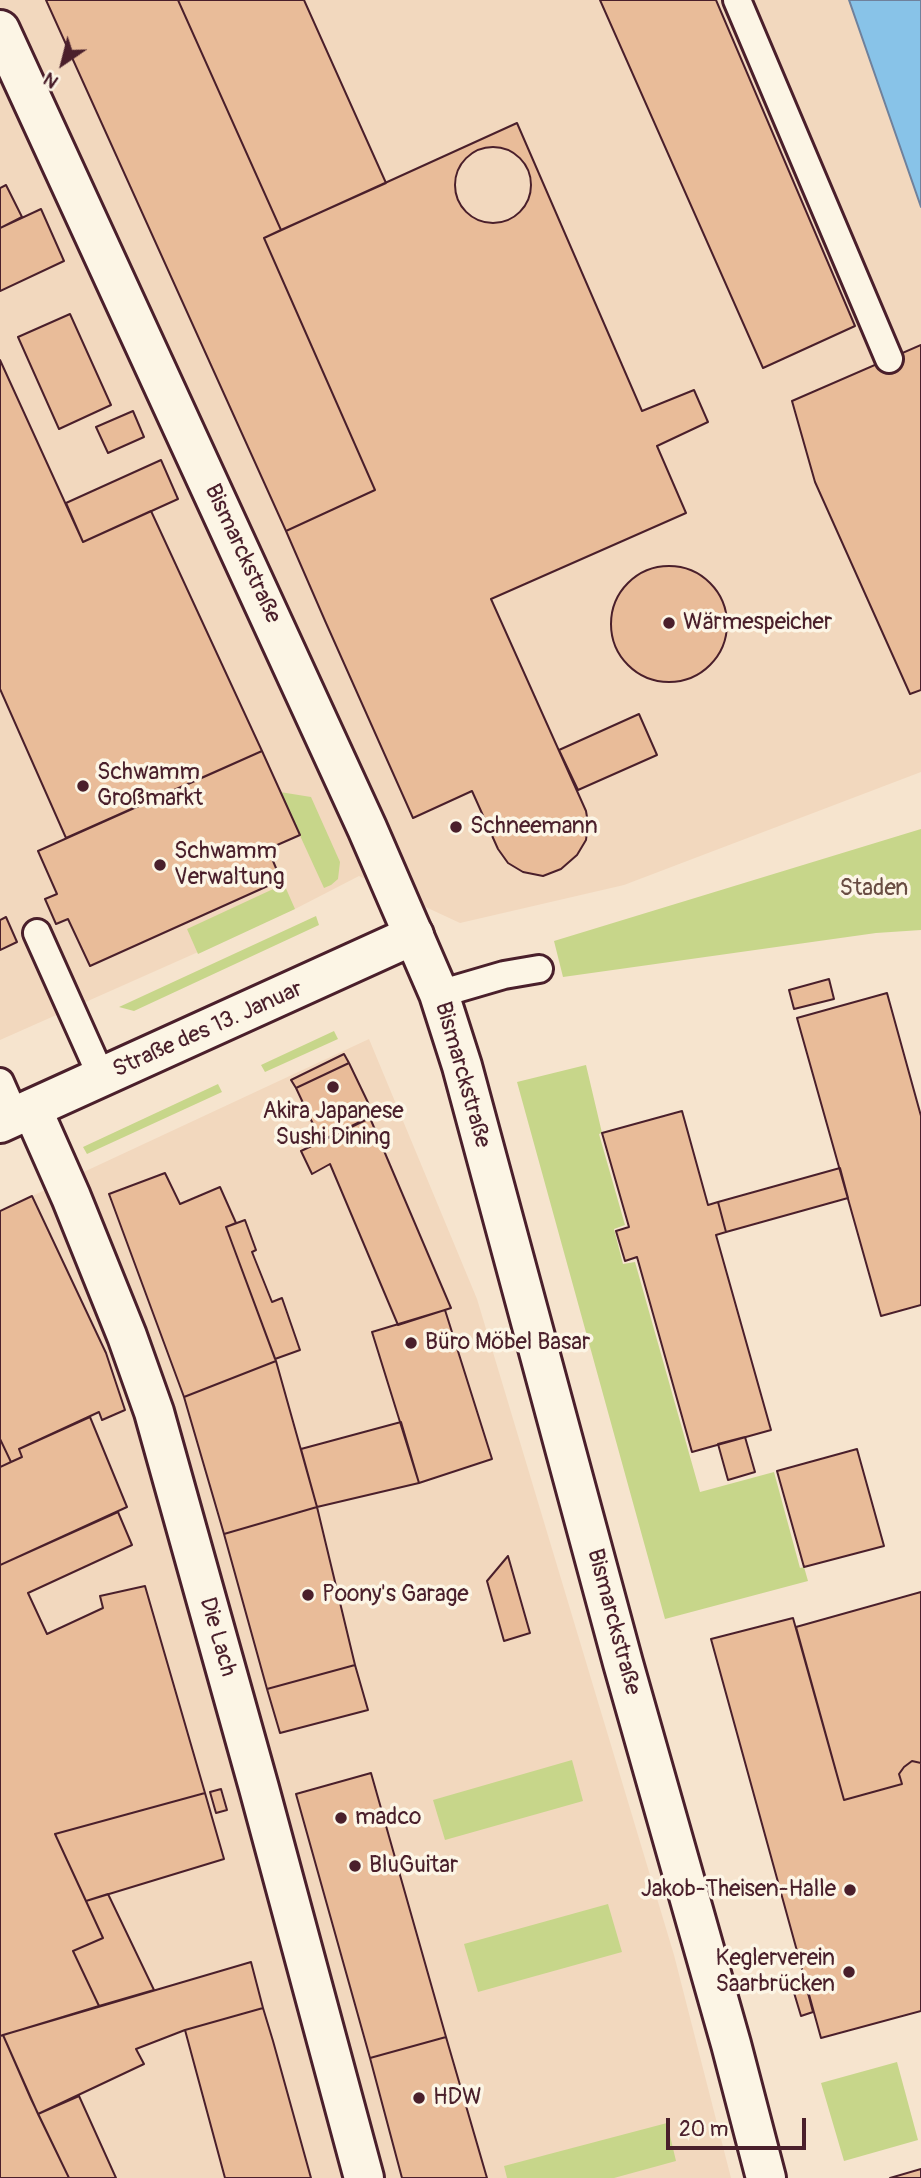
<!DOCTYPE html>
<html>
<head>
<meta charset="utf-8">
<style>
  body { margin:0 }
  #map { position:relative; width:921px; height:2178px; overflow:hidden; background:#f6e4ce; font-family:Pangolin,sans-serif }
  canvas { display:block }
  .north { position:absolute; left:28px; top:28px; width:70px; height:70px; -webkit-text-stroke:5px #fcf5e5; paint-order:stroke; rotate:215deg; font-size:19px; font-weight:700; line-height:28px; text-align:center; color:#4a1f2b }
  .north::after { content:''; display:block; margin:auto; width:24px; height:32px; background:#4a1f2b; clip-path:polygon(50% 0,100% 100%,50% 72%,0 100%) }
  .scale { position:absolute; left:666px; top:2118px; width:140px; height:32px; box-sizing:border-box; border:4px solid #4a1f2b; border-top:0; padding-left:9px; font-size:21px; line-height:24px; white-space:nowrap; color:#4a1f2b; -webkit-text-stroke:5px #fcf5e5; paint-order:stroke }
</style>
</head>
<body>
<div id="map">
<canvas width="921" height="2178"></canvas>
<div class="north">N</div>
<div class="scale">20 m</div>
</div>
<script>
const c = document.querySelector('canvas').getContext('2d');
c.lineJoin = 'round';
function fillPath(path, color) {
  c.fillStyle = color;
  c.fill(path, 'evenodd');
}
function toPath(rows) {
  const path = new Path2D();
  for (const r of rows) {
    if (r.length === 3) {
      path.moveTo(r[0] + r[2], r[1]);
      path.arc(r[0], r[1], r[2], 0, 2 * Math.PI);
      continue;
    }
    path.moveTo(r[0], r[1]);
    for (let i = 2; i < r.length; i += 2) path.lineTo(r[i], r[i + 1]);
  }
  return path;
}
function strokePath(path, color, width, dash) {
  c.strokeStyle = color;
  c.lineWidth = width;
  c.lineCap = dash ? 'butt' : 'round';
  c.setLineDash(dash || []);
  c.stroke(path);
}
function write(font, color, halo, rows, align = 'center') {
  c.font = font + ' Pangolin,sans-serif';
  c.lineWidth = 7;
  c.setLineDash([]);
  c.textBaseline = 'middle';
  c.strokeStyle = halo;
  c.fillStyle = color;
  for (const [text, x, y, turn = 0] of rows) {
    c.save();
    c.translate(x, y);
    c.rotate((+turn || 0) * Math.PI / 180);
    c.textAlign = isNaN(turn) ? turn : align;
    if (halo) c.strokeText(text, 0, 0);
    c.fillText(text, 0, 0);
    c.restore();
  }
}
fillPath(toPath([
  [0,0,849,0,921,207,921,772,624,885,460,923,359,876,295,909,0,1040],
  [369,1039,477,1299,674,1955,731,2178,0,2178,0,1211]
]), '#f2d8be');
fillPath(toPath([
  [280,792,311,797,340,862,338,879,331,885,324,888],
  [921,829,921,930,876,933,563,977,554,941],
  [284,884,295,909,198,954,187,929],
  [316,916,319,925,134,1011,119,1007],
  [334,1031,338,1039,265,1072,261,1065],
  [586,1065,602,1133,599,1134,625,1225,614,1229,623,1264,635,1262,700,1492,774,1472,800,1568,804,1567,808,1581,665,1619,517,1082],
  [218,1084,222,1092,87,1154,83,1147],
  [572,1760,583,1801,445,1840,433,1800],
  [608,1904,622,1952,478,1992,464,1944],
  [897,2062,918,2140,844,2161,821,2083],
  [667,2123,676,2161,614,2178,507,2178,504,2166]
]), '#c7d68a');
const water = toPath([
  [849,0,921,0,921,207,849,0]
]);
fillPath(water, '#88c3e8');
strokePath(water, '#6f819c', 2);
const building = toPath([
  [46,0,178,0,281,230,264,238,375,490,286,531,46,0],
  [178,0,304,0,386,183,281,230,178,0],
  [600,0,716,0,855,326,763,368,600,0],
  [517,123,642,411,694,390,708,422,657,446,686,513,491,599,586,811,588,823,586,840,577,855,561,869,543,876,523,872,508,863,498,849,472,791,413,818,326,623,286,531,375,490,264,238,517,123],
  [493,185,38],
  [6,185,22,217,0,228,0,188,6,185],
  [41,209,64,261,0,291,0,228,41,209],
  [70,314,111,405,59,429,18,337,70,314],
  [921,345,921,690,910,694,815,482,792,401,921,345],
  [0,360,83,542,151,511,262,751,66,838,0,689,0,360],
  [133,411,144,437,108,453,96,427,133,411],
  [161,460,178,499,83,542,66,503,161,460],
  [669,624,58],
  [639,714,657,755,578,790,559,750,639,714],
  [262,751,300,835,268,849,281,880,90,966,68,919,56,924,45,899,57,894,38,851,262,751],
  [6,917,17,942,0,950,0,920,6,917],
  [829,979,834,999,794,1009,789,990,829,979],
  [887,993,921,1116,921,1305,881,1316,797,1018,887,993],
  [344,1054,349,1063,296,1088,291,1080,344,1054],
  [349,1063,374,1115,321,1141,296,1088,349,1063],
  [682,1111,708,1205,718,1202,726,1232,716,1235,771,1430,692,1452,637,1257,625,1261,616,1231,629,1227,602,1133,682,1111],
  [370,1118,451,1308,398,1325,330,1164,312,1174,301,1151,370,1118],
  [840,1168,848,1198,726,1232,718,1202,840,1168],
  [165,1173,180,1204,220,1187,236,1223,226,1227,276,1361,184,1397,109,1194,165,1173],
  [32,1196,106,1353,125,1410,102,1420,99,1412,19,1449,22,1457,11,1462,0,1439,0,1211,32,1196],
  [245,1220,256,1250,252,1252,272,1302,282,1298,300,1350,275,1359,226,1227,245,1220],
  [445,1310,492,1459,419,1483,372,1332,445,1310],
  [276,1361,317,1507,224,1534,184,1397,276,1361],
  [90,1417,127,1507,0,1565,0,1467,22,1457,19,1449,90,1417],
  [401,1422,419,1483,317,1507,301,1449,401,1422],
  [745,1437,755,1472,728,1480,718,1444,745,1437],
  [0,1439,11,1462,0,1467,0,1439],
  [857,1449,884,1546,804,1567,777,1471,857,1449],
  [317,1507,355,1665,267,1689,224,1534,317,1507],
  [118,1512,132,1545,28,1593,47,1634,103,1608,100,1596,145,1586,205,1793,55,1834,103,1938,73,1951,99,2006,0,2036,0,1565,118,1512],
  [508,1556,530,1633,504,1641,487,1581,508,1556],
  [921,1592,921,1763,912,1761,904,1767,899,1774,902,1784,844,1800,796,1627,921,1592],
  [793,1618,844,1800,902,1784,899,1774,904,1767,912,1761,921,1763,921,2011,821,2038,711,1639,793,1618],
  [355,1665,368,1710,280,1733,267,1689,355,1665],
  [371,1773,446,2037,370,2058,296,1794,371,1773],
  [221,1789,227,1810,216,1813,210,1792,221,1789],
  [205,1793,224,1859,86,1901,55,1834,205,1793],
  [108,1894,154,1990,99,2006,73,1951,103,1938,86,1901,108,1894],
  [251,1962,263,2008,185,2030,136,2049,144,2064,38,2114,3,2035,251,1962],
  [805,1982,813,2012,801,2016,792,1986,805,1982],
  [263,2008,273,2041,311,2178,225,2178,185,2030,263,2008],
  [3,2035,31,2099,69,2178,0,2178,0,2036,3,2035],
  [446,2037,487,2178,402,2178,370,2058,446,2037],
  [79,2096,116,2178,69,2178,38,2114,79,2096],
  [921,2169,921,2178,890,2178,921,2169]
]);
fillPath(building, '#e9bc99');
strokePath(building, '#4a1f2b', 2);
const lane = toPath([
  [737,0,889,359],
  [37,933,102,1078],
  [439,994,504,975,539,969],
  [0,1082,15,1116]
]);
const street = toPath([
  [0,30,367,828,439,994,462,1066,623,1663,731,2044,766,2178],
  [32,1109,71,1197,127,1336,154,1412,259,1788,364,2178]
]);
const secondary = toPath([
  [0,1123,414,935]
]);
strokePath(lane, '#4a1f2b', 32);
strokePath(street, '#4a1f2b', 44);
strokePath(secondary, '#4a1f2b', 44);
strokePath(lane, '#fcf5e5', 26);
strokePath(street, '#fcf5e5', 38);
strokePath(secondary, '#fcf5e5', 38);
for (const [x, y, r, color] of [
  [669,623,7,"#4a1f2b"],
  [83,786,7,"#4a1f2b"],
  [456,827,7,"#4a1f2b"],
  [160,865,7,"#4a1f2b"],
  [333,1087,7,"#4a1f2b"],
  [411,1343,7,"#4a1f2b"],
  [308,1595,7,"#4a1f2b"],
  [341,1818,7,"#4a1f2b"],
  [355,1866,7,"#4a1f2b"],
  [850,1890,7,"#4a1f2b"],
  [849,1972,7,"#4a1f2b"],
  [419,2098,7,"#4a1f2b"]
]) {
  const dot = new Path2D();
  dot.arc(x, y, r, 0, 2 * Math.PI);
  c.fillStyle = color;
  c.fill(dot);
  strokePath(dot, '#fcf5e5', 2.5);
}
write('23px', '#4a1f2b', '#fcf5e5', [
  ["Bismarckstraße",242,554,65],
  ["Straße des 13. Januar",208,1030,-24],
  ["Bismarckstraße",462,1075,74],
  ["Bismarckstraße",613,1622,75],
  ["Die Lach",217,1637,74]
]);
write('23px', '#4a1f2b', '#fcf5e5', [
  ["Wärmespeicher",683,623],
  ["Schwamm",97,773],
  ["Großmarkt",97,799],
  ["Schneemann",470,827],
  ["Schwamm",174,852],
  ["Verwaltung",174,878],
  ["Akira Japanese",333,1112,"center"],
  ["Sushi Dining",333,1138,"center"],
  ["Büro Möbel Basar",425,1343],
  ["Poony's Garage",322,1595],
  ["madco",355,1818],
  ["BluGuitar",369,1866],
  ["Jakob-Theisen-Halle",836,1890,"right"],
  ["Keglerverein",835,1959,"right"],
  ["Saarbrücken",835,1985,"right"],
  ["HDW",433,2098]
], 'left');
write('23px', '#694d43', '#fcf5e5', [
  ["Staden",874,889]
]);
</script>
</body>
</html>
